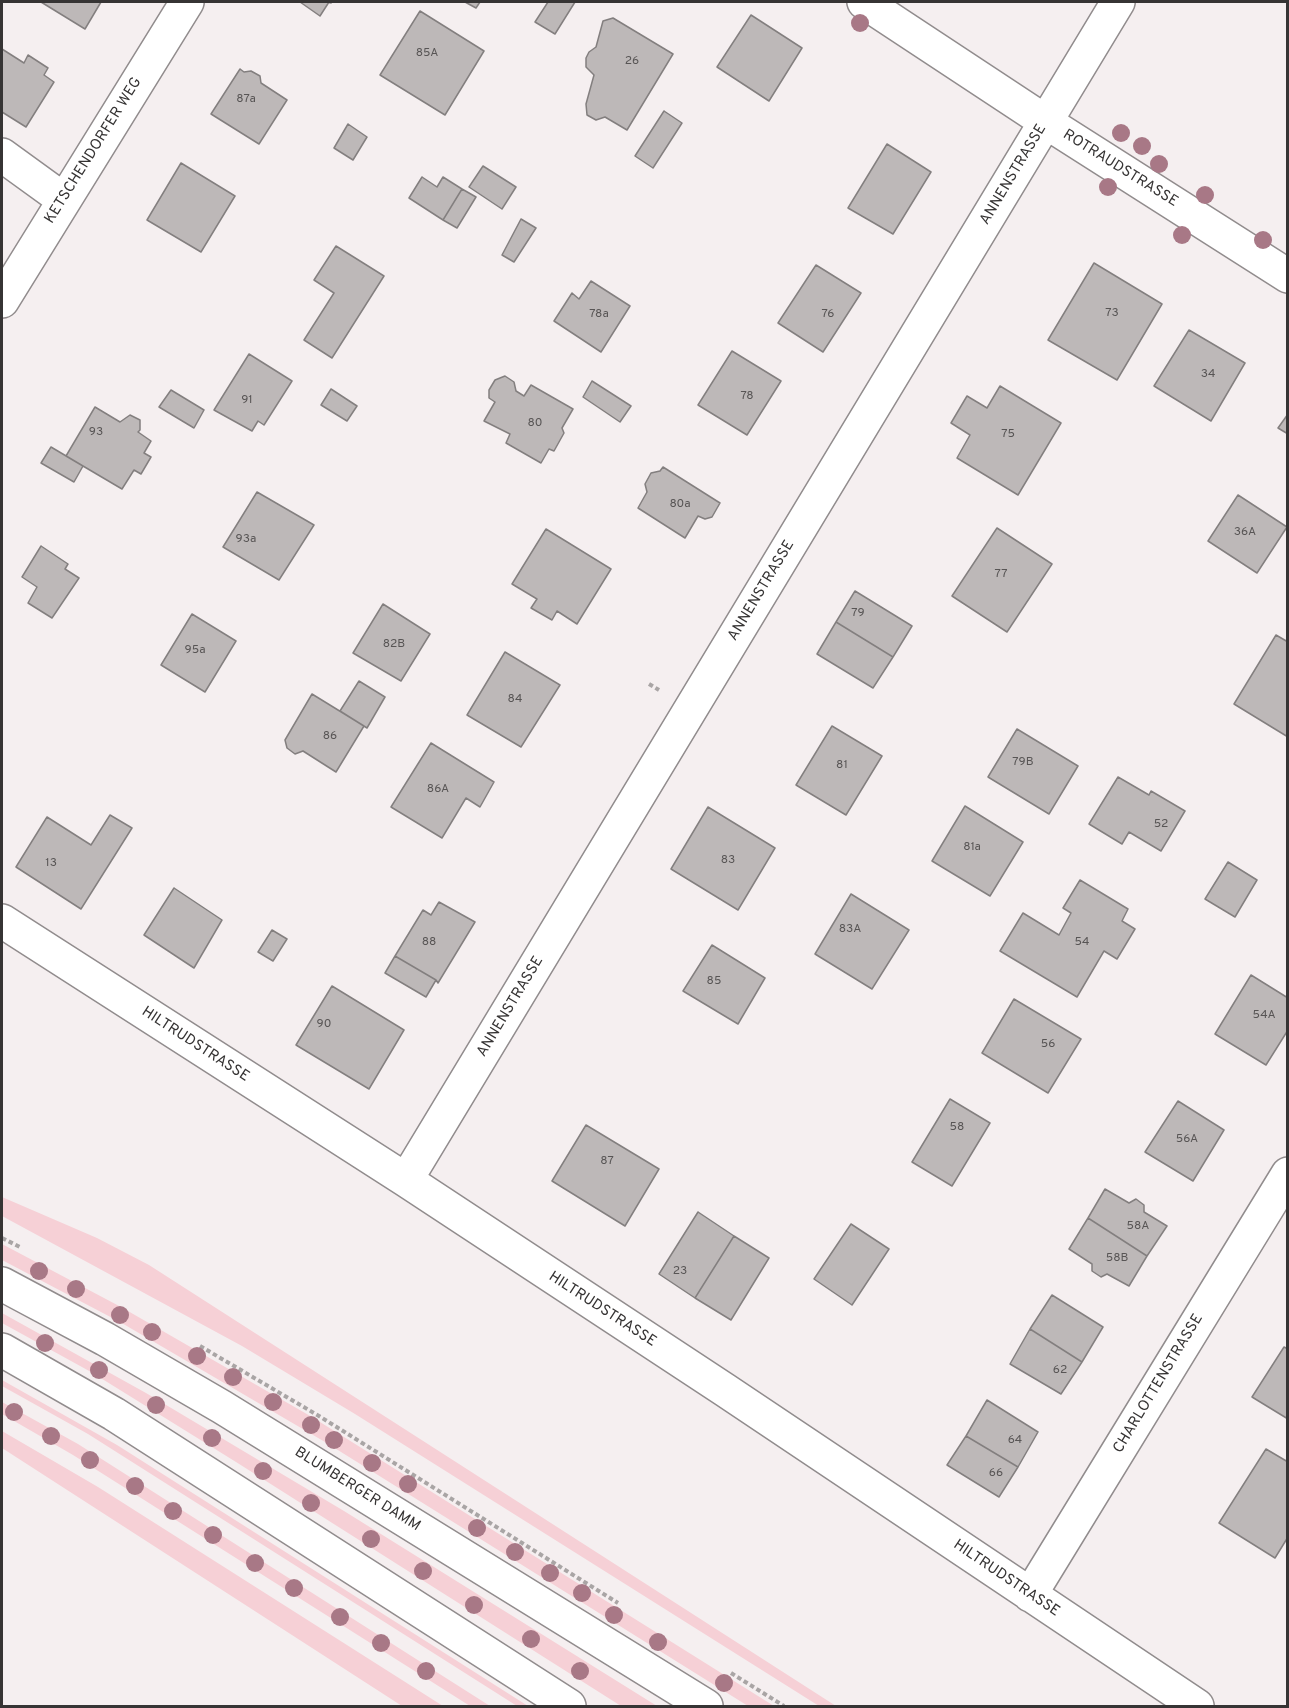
<!DOCTYPE html>
<html>
<head>
<meta charset="utf-8">
<style>
  body { margin:0 }
  #map { position:relative; width:1289px; height:1708px; overflow:hidden; background:#f5eff0; font-family:Overpass,sans-serif }
  canvas { display:block }
  .frame { position:absolute; inset:0; border:3px solid #363434; pointer-events:none }
</style>
</head>
<body>
<div id="map">
<canvas width="1289" height="1708"></canvas>
<div class="frame"></div>
</div>
<script>
const c = document.querySelector('canvas').getContext('2d');
c.lineJoin = 'round';
function fillPath(path, color) {
  c.fillStyle = color;
  c.fill(path, 'evenodd');
}
function toPath(rows) {
  const path = new Path2D();
  for (const r of rows) {
    path.moveTo(r[0], r[1]);
    for (let i = 2; i < r.length; i += 2) path.lineTo(r[i], r[i + 1]);
  }
  return path;
}
function strokePath(path, color, width, dash) {
  c.strokeStyle = color;
  c.lineWidth = width;
  c.lineCap = dash ? 'butt' : 'round';
  c.setLineDash(dash || []);
  c.stroke(path);
}
function write(font, color, halo, rows, align = 'center') {
  c.font = font + ' Overpass,sans-serif';
  c.lineWidth = 6;
  c.setLineDash([]);
  c.textBaseline = 'middle';
  c.strokeStyle = halo;
  c.fillStyle = color;
  for (const [text, x, y, turn = 0] of rows) {
    c.save();
    c.translate(x, y);
    c.rotate((+turn || 0) * Math.PI / 180);
    c.textAlign = isNaN(turn) ? turn : align;
    if (halo) c.strokeText(text, 0, 0);
    c.fillText(text, 0, 0);
    c.restore();
  }
}
fillPath(toPath([
  [2,1197,97,1238,149,1265,836,1706,819,1706,355,1414,242,1346,2,1216],
  [2,1244,121,1307,312,1417,774,1706,748,1706,325,1442,120,1322,2,1260],
  [2,1313,146,1393,344,1511,657,1706,621,1706,236,1462,91,1372,2,1323],
  [2,1380,117,1445,528,1706,517,1706,88,1434,2,1386],
  [2,1402,78,1444,490,1706,470,1706,73,1455,2,1414],
  [2,1431,98,1487,443,1706,402,1706,2,1448]
]), '#f6d0d6');
const building = toPath([
  [41,2,101,2,85,29,41,2],
  [300,2,332,2,331,3,329,2,320,16,300,2],
  [465,2,480,2,476,8,465,2],
  [548,2,575,2,555,34,535,22,548,2],
  [420,11,484,51,445,115,380,75,420,11],
  [751,15,802,48,769,101,717,67,751,15],
  [613,18,673,54,627,130,605,117,596,120,587,115,586,104,594,75,586,67,586,58,589,52,596,47,603,21,613,18],
  [2,49,24,63,28,55,48,68,44,75,54,82,26,127,2,112,2,49],
  [240,69,244,72,251,71,260,76,261,83,287,100,259,144,211,114,240,69],
  [664,111,682,123,653,168,635,156,664,111],
  [348,124,367,137,353,160,334,148,348,124],
  [887,144,931,172,893,234,848,208,887,144],
  [181,163,235,196,201,252,147,220,181,163],
  [483,166,516,187,502,209,469,187,483,166],
  [422,177,437,187,443,177,462,189,443,220,409,198,422,177],
  [462,189,476,197,457,228,443,220,462,189],
  [521,219,536,228,514,262,502,255,521,219],
  [336,246,384,276,332,358,304,340,334,293,314,280,336,246],
  [1094,263,1162,304,1117,380,1048,340,1094,263],
  [816,265,861,293,823,352,778,323,816,265],
  [591,281,630,306,601,352,554,321,572,293,579,299,591,281],
  [1189,330,1245,363,1211,421,1154,386,1189,330],
  [732,351,781,381,747,435,698,405,732,351],
  [249,354,292,381,264,425,258,421,252,431,214,410,249,354],
  [505,376,514,382,516,391,524,396,531,385,573,409,562,428,564,433,554,451,549,449,541,463,506,443,510,434,484,421,495,402,489,398,489,390,495,380,505,376],
  [592,381,631,406,620,422,583,397,592,381],
  [1000,386,1061,423,1018,495,957,458,970,435,951,423,967,396,987,408,1000,386],
  [331,389,357,406,347,421,321,405,331,389],
  [171,390,204,410,194,428,159,407,171,390],
  [95,407,120,422,130,415,140,420,140,430,138,432,151,441,144,453,151,457,141,474,134,470,122,489,66,456,95,407],
  [1288,414,1288,434,1278,428,1288,414],
  [51,447,83,466,74,482,41,463,51,447],
  [663,467,720,503,712,517,705,519,698,516,685,538,638,508,647,492,645,484,651,473,660,471,663,467],
  [257,492,314,525,279,580,223,547,257,492],
  [1238,495,1287,527,1257,573,1208,541,1238,495],
  [997,528,1052,564,1007,632,952,596,997,528],
  [546,529,611,569,577,624,557,611,552,620,531,608,537,599,512,584,546,529],
  [41,546,68,564,65,569,79,578,52,618,28,603,37,587,22,577,41,546],
  [855,591,912,626,893,657,836,622,855,591],
  [383,604,430,634,401,681,353,653,383,604],
  [192,614,236,641,205,692,161,665,192,614],
  [836,622,893,657,873,688,817,654,836,622],
  [1276,635,1288,642,1288,737,1234,704,1276,635],
  [505,652,560,685,521,747,467,715,505,652],
  [359,681,385,697,367,728,340,711,359,681],
  [312,694,364,726,336,772,303,751,295,754,287,748,285,740,312,694],
  [832,726,882,756,846,815,796,785,832,726],
  [1017,729,1078,766,1049,814,988,777,1017,729],
  [431,743,494,782,480,807,466,798,442,838,391,807,431,743],
  [1118,777,1149,795,1151,791,1185,811,1161,851,1129,832,1122,844,1089,824,1118,777],
  [965,806,1023,842,990,896,932,861,965,806],
  [708,807,775,848,738,910,671,869,708,807],
  [110,815,132,828,81,909,16,867,47,817,91,845,110,815],
  [1228,862,1257,880,1235,917,1205,899,1228,862],
  [1080,880,1128,909,1122,921,1135,929,1117,959,1104,951,1077,997,1000,951,1023,913,1059,935,1071,913,1063,908,1080,880],
  [174,888,222,920,194,968,144,935,174,888],
  [851,894,909,930,872,989,815,954,851,894],
  [439,902,475,922,438,983,436,980,395,956,423,910,431,915,439,902],
  [272,930,287,939,273,961,258,952,272,930],
  [712,945,765,978,738,1024,683,991,712,945],
  [395,956,436,980,426,997,385,973,395,956],
  [1251,975,1288,998,1288,1030,1266,1065,1215,1034,1251,975],
  [332,986,404,1030,369,1089,296,1045,332,986],
  [1014,999,1081,1039,1048,1093,982,1053,1014,999],
  [950,1099,990,1123,952,1186,912,1162,950,1099],
  [1178,1101,1224,1130,1193,1181,1145,1152,1178,1101],
  [586,1125,659,1169,625,1226,552,1181,586,1125],
  [1105,1189,1129,1203,1136,1199,1144,1205,1144,1212,1167,1226,1147,1256,1088,1218,1105,1189],
  [698,1212,734,1236,695,1298,659,1274,698,1212],
  [1088,1218,1147,1256,1129,1286,1107,1274,1101,1277,1092,1271,1092,1264,1069,1249,1088,1218],
  [851,1224,889,1249,852,1305,814,1279,851,1224],
  [734,1236,769,1258,731,1320,695,1298,734,1236],
  [1052,1295,1103,1327,1082,1362,1030,1329,1052,1295],
  [1030,1329,1082,1362,1061,1394,1010,1364,1030,1329],
  [1284,1347,1288,1349,1288,1419,1252,1397,1284,1347],
  [987,1400,1038,1432,1018,1467,966,1436,987,1400],
  [966,1436,1018,1467,999,1497,947,1465,966,1436],
  [1266,1449,1288,1462,1288,1537,1275,1558,1219,1523,1266,1449]
]);
fillPath(building, '#bdb8b8');
strokePath(building, '#837f7f', 1.5);
const minor = toPath([
  [864,2,1046,122,1288,276],
  [2,155,64,200],
  [2,301,187,2],
  [2,921,406,1180,725,1390,1197,1706],
  [406,1180,1118,2],
  [1030,1595,1288,1174]
]);
const major = toPath([
  [2,1284,105,1339,222,1407,706,1706],
  [2,1350,114,1414,569,1706]
]);
strokePath(minor, '#918c8d', 36);
strokePath(major, '#918c8d', 36);
strokePath(toPath([
  [649,684,659,690],
  [2,1238,20,1247],
  [200,1346,319,1416,618,1603],
  [731,1673,784,1706]
]), '#a9a5a5', 4, [4.5, 3]);
strokePath(minor, '#fff', 33);
strokePath(major, '#fff', 33);
c.fillStyle = '#a87886';
for (const [x, y] of [
  [860,23],
  [1121,133],
  [1142,146],
  [1159,164],
  [1108,187],
  [1205,195],
  [1182,235],
  [1263,240],
  [39,1271],
  [76,1289],
  [120,1315],
  [152,1332],
  [45,1343],
  [197,1356],
  [99,1370],
  [233,1377],
  [273,1402],
  [156,1405],
  [14,1412],
  [311,1425],
  [51,1436],
  [212,1438],
  [334,1440],
  [90,1460],
  [372,1463],
  [263,1471],
  [408,1484],
  [135,1486],
  [311,1503],
  [173,1511],
  [477,1528],
  [213,1535],
  [371,1539],
  [515,1552],
  [255,1563],
  [423,1571],
  [550,1573],
  [294,1588],
  [582,1593],
  [474,1605],
  [614,1615],
  [340,1617],
  [531,1639],
  [658,1642],
  [381,1643],
  [426,1671],
  [580,1671],
  [724,1683]
]) {
  c.beginPath();
  c.arc(x, y, 9, 0, 2 * Math.PI);
  c.fill();
}
write('12px', '#585555', null, [
  ["85A",427,54],
  ["26",632,62],
  ["87a",246,100],
  ["73",1112,314],
  ["78a",599,315],
  ["76",828,315],
  ["34",1208,375],
  ["78",747,397],
  ["91",247,401],
  ["80",535,424],
  ["93",96,433],
  ["75",1008,435],
  ["80a",680,505],
  ["36A",1245,533],
  ["93a",246,540],
  ["77",1001,575],
  ["79",858,614],
  ["82B",394,645],
  ["95a",195,651],
  ["84",515,700],
  ["86",330,737],
  ["79B",1023,763],
  ["81",842,766],
  ["86A",438,790],
  ["52",1161,825],
  ["81a",972,848],
  ["83",728,861],
  ["13",51,864],
  ["83A",850,930],
  ["88",429,943],
  ["54",1082,943],
  ["85",714,982],
  ["54A",1264,1016],
  ["90",324,1025],
  ["56",1048,1045],
  ["58",957,1128],
  ["56A",1187,1140],
  ["87",607,1162],
  ["58A",1138,1227],
  ["58B",1117,1259],
  ["23",680,1272],
  ["62",1060,1371],
  ["64",1015,1441],
  ["66",996,1474]
]);
write('15px', '#363434', '#fff', [
  ["KETSCHENDORFER WEG",94,151,-58],
  ["ROTRAUDSTRASSE",1120,169,32],
  ["ANNENSTRASSE",1014,175,-59],
  ["ANNENSTRASSE",762,591,-59],
  ["ANNENSTRASSE",511,1007,-59],
  ["HILTRUDSTRASSE",195,1045,33],
  ["HILTRUDSTRASSE",602,1310,33],
  ["CHARLOTTENSTRASSE",1159,1384,-59],
  ["BLUMBERGER DAMM",357,1490,32],
  ["HILTRUDSTRASSE",1006,1579,34]
]);
</script>
</body>
</html>
